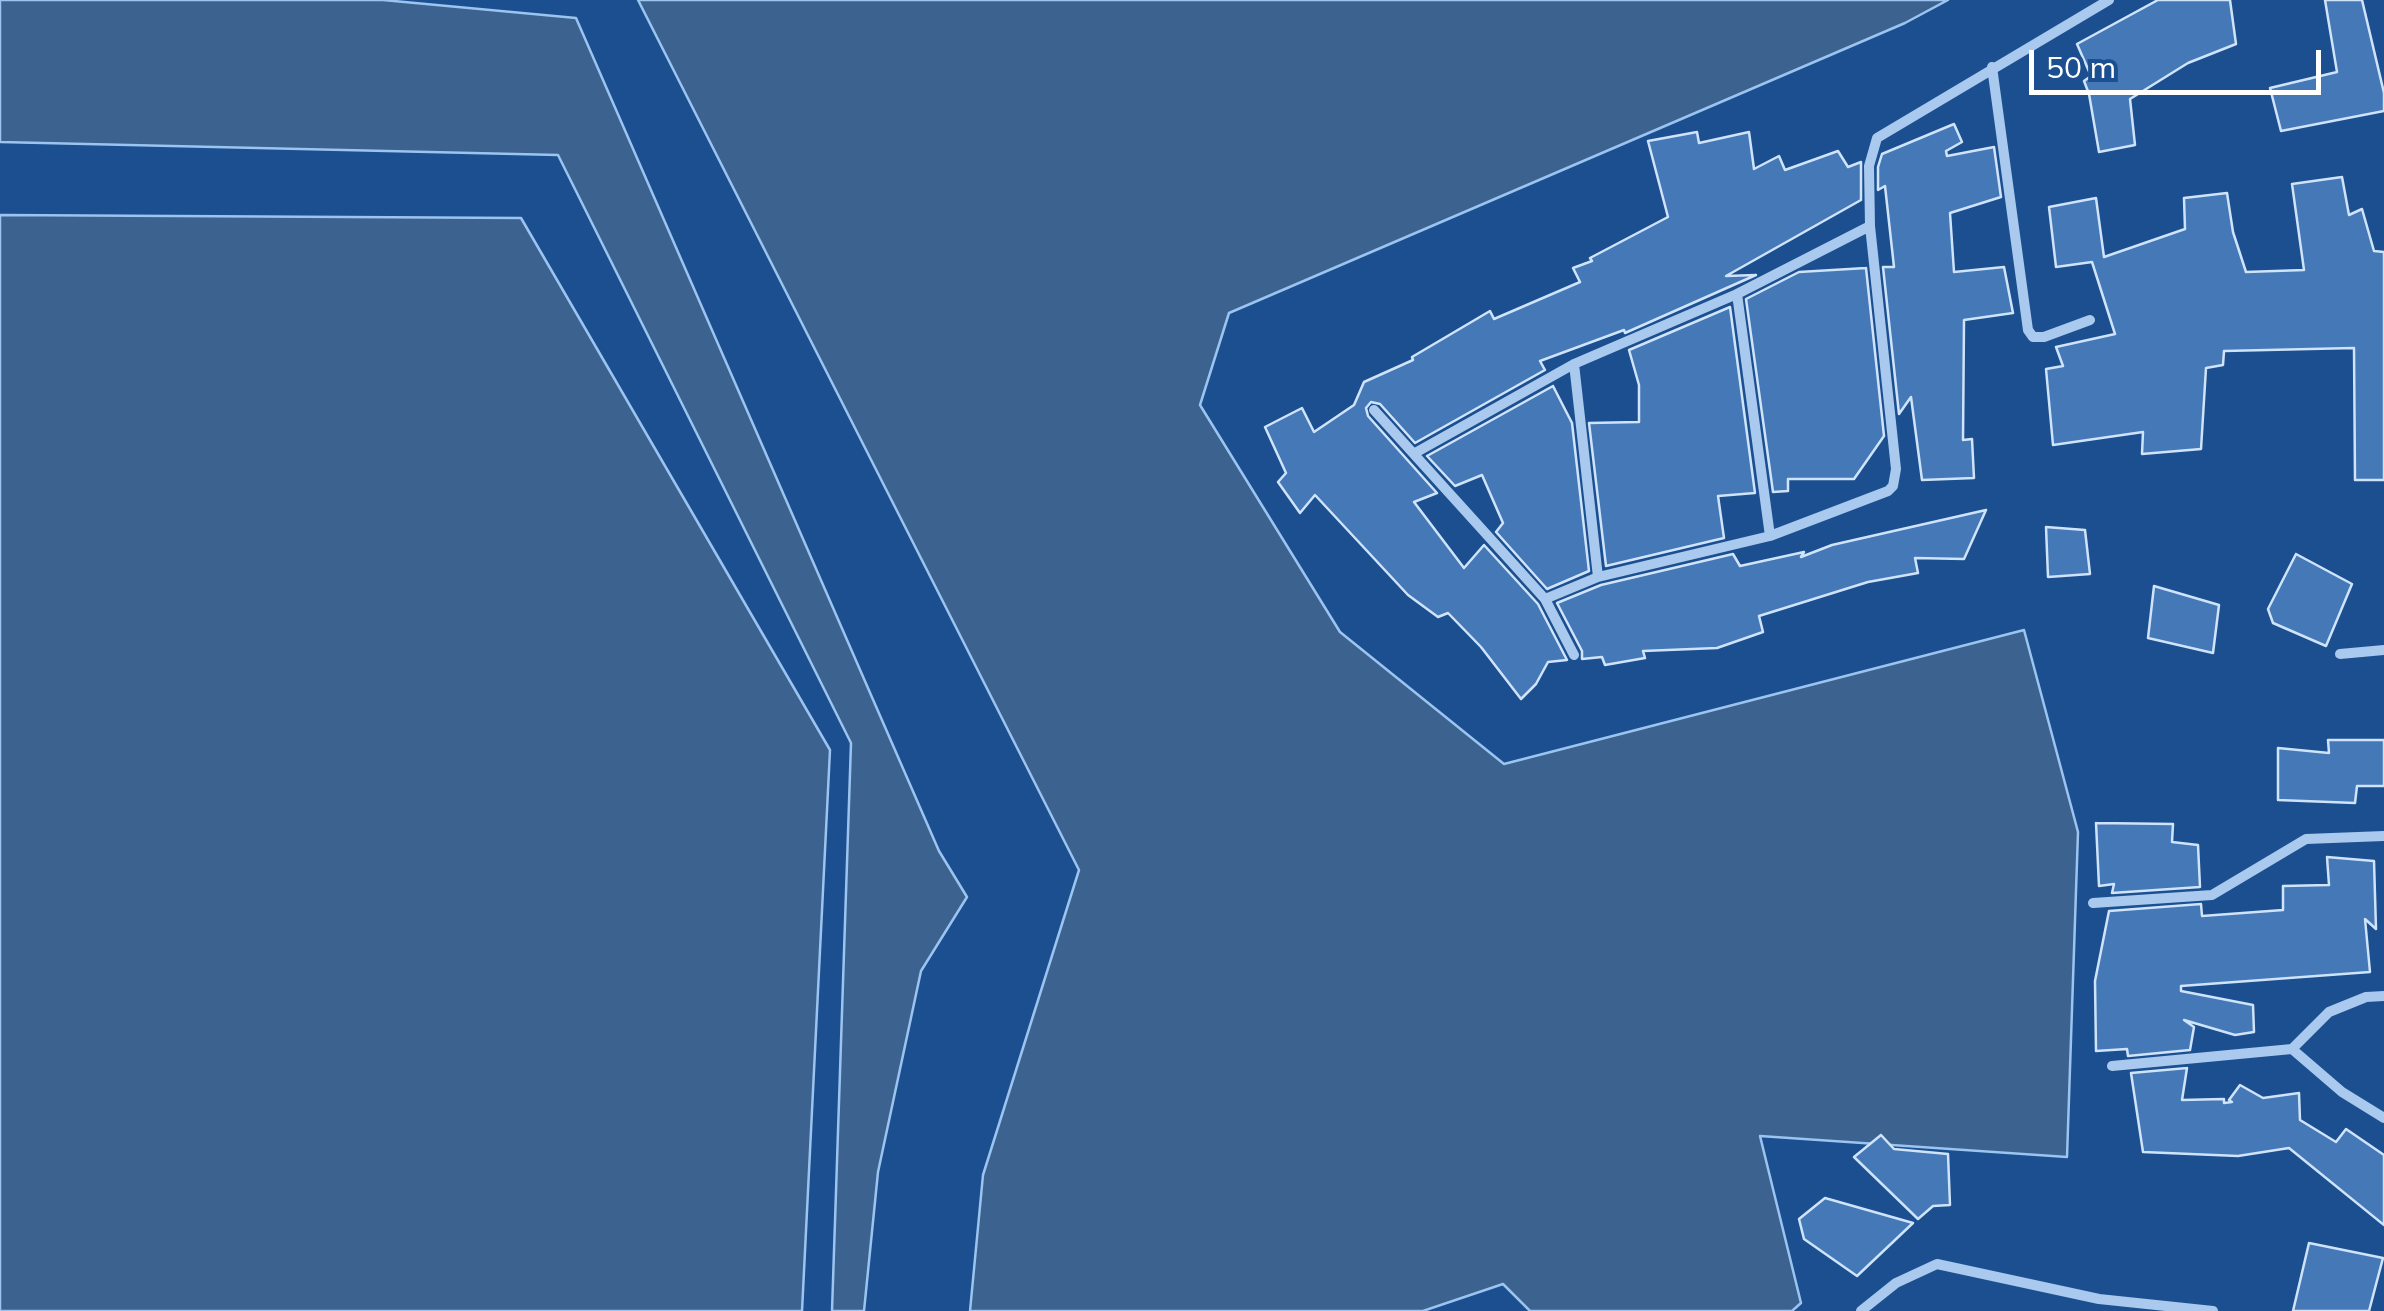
<!DOCTYPE html>
<html>
<head>
<meta charset="utf-8">
<style>
  body { margin:0 }
  #map { position:relative; width:2384px; height:1311px; overflow:hidden; background:#1b4f8f; font-family:Mulish,sans-serif }
  canvas { display:block }
  .scale { position:absolute; left:2029px; top:50px; width:292px; height:45px; box-sizing:border-box; border:5px solid #fff; border-top:0; padding-left:12px; font-size:30px; line-height:35px; white-space:nowrap; color:#fff; -webkit-text-stroke:8px #1b4f8f; paint-order:stroke }
</style>
</head>
<body>
<div id="map">
<canvas width="2384" height="1311"></canvas>
<div class="scale">50 m</div>
</div>
<script>
const c = document.querySelector('canvas').getContext('2d');
c.lineJoin = 'round';
function fillPath(path, color) {
  c.fillStyle = color;
  c.fill(path, 'evenodd');
}
function toPath(rows) {
  const path = new Path2D();
  for (const r of rows) {
    path.moveTo(r[0], r[1]);
    for (let i = 2; i < r.length; i += 2) path.lineTo(r[i], r[i + 1]);
  }
  return path;
}
function strokePath(path, color, width, dash) {
  c.strokeStyle = color;
  c.lineWidth = width;
  c.lineCap = dash ? 'butt' : 'round';
  c.setLineDash(dash || []);
  c.stroke(path);
}
const water = toPath([
  [0,0,383,0,576,18,939,851,967,897,921,971,878,1172,864,1311,832,1311,851,743,558,155,0,142,0,0],
  [638,0,1948,0,1905,23,1229,313,1200,405,1340,632,1504,764,2024,630,2078,832,2067,1157,1760,1136,1801,1303,1792,1311,1530,1311,1503,1284,1423,1311,970,1311,983,1175,1079,870,638,0],
  [0,215,521,218,830,750,802,1311,0,1311,0,215]
]);
fillPath(water, '#3c6290');
strokePath(water, '#9cc4f0', 2.5);
const building = toPath([
  [2158,0,2230,0,2236,44,2188,63,2130,99,2135,145,2099,152,2089,94,2084,81,2091,76,2077,44,2158,0],
  [2325,0,2362,0,2384,93,2384,111,2281,131,2270,88,2337,72,2325,0],
  [1954,124,1962,142,1946,151,1947,156,1994,147,2001,197,1950,213,1954,272,2004,267,2013,313,1964,320,1963,440,1972,439,1974,478,1922,480,1911,397,1899,414,1883,267,1894,267,1885,186,1878,190,1878,167,1882,154,1954,124],
  [1697,132,1699,143,1749,132,1754,169,1779,156,1785,170,1838,151,1848,167,1861,162,1861,200,1726,276,1756,275,1625,333,1624,330,1540,361,1545,370,1415,443,1380,404,1371,402,1366,408,1368,416,1437,493,1414,502,1464,568,1484,545,1538,604,1567,660,1548,662,1536,684,1521,699,1481,647,1448,613,1438,617,1408,595,1315,495,1300,513,1278,482,1286,473,1265,427,1302,408,1314,432,1354,405,1364,382,1413,360,1412,357,1490,311,1494,319,1580,282,1573,268,1592,261,1590,258,1668,217,1648,141,1697,132],
  [2342,177,2349,215,2362,209,2374,251,2384,252,2384,480,2355,480,2354,348,2224,351,2223,365,2206,368,2201,449,2142,454,2143,432,2053,445,2046,369,2063,366,2056,347,2115,334,2092,262,2056,267,2049,207,2096,198,2104,257,2185,229,2184,198,2227,193,2233,232,2246,272,2304,270,2292,184,2342,177],
  [1866,268,1884,436,1854,479,1788,479,1788,491,1773,492,1746,299,1799,272,1866,268],
  [1730,307,1755,493,1718,496,1724,538,1606,566,1589,423,1639,422,1639,385,1629,350,1730,307],
  [1553,386,1572,423,1589,571,1547,589,1496,532,1503,523,1482,475,1455,486,1427,456,1553,386],
  [1986,510,1964,559,1915,558,1918,573,1868,582,1759,616,1763,632,1717,648,1643,651,1645,658,1605,665,1602,657,1582,659,1582,651,1557,603,1601,585,1733,554,1740,566,1804,552,1801,557,1832,545,1986,510],
  [2046,527,2085,530,2090,574,2048,577,2046,527],
  [2296,554,2352,584,2326,646,2273,623,2268,609,2296,554],
  [2154,586,2219,605,2213,653,2148,638,2154,586],
  [2328,740,2384,740,2384,786,2357,786,2355,803,2278,800,2278,748,2329,753,2328,740],
  [2096,823,2173,824,2172,842,2198,845,2200,887,2112,893,2114,884,2099,886,2096,823],
  [2327,857,2374,861,2376,929,2365,919,2370,972,2181,986,2181,991,2253,1005,2254,1032,2235,1035,2184,1020,2194,1027,2190,1050,2128,1056,2127,1049,2096,1051,2095,981,2109,911,2201,904,2202,916,2283,910,2283,886,2329,885,2327,857],
  [2187,1068,2182,1100,2224,1099,2224,1103,2232,1102,2229,1100,2240,1085,2263,1098,2299,1093,2300,1120,2336,1142,2346,1129,2384,1155,2384,1225,2289,1148,2238,1156,2143,1152,2131,1073,2187,1068],
  [1881,1135,1894,1149,1948,1154,1950,1205,1933,1206,1918,1219,1854,1157,1881,1135],
  [1825,1198,1913,1223,1857,1276,1804,1239,1799,1219,1825,1198],
  [2309,1243,2383,1258,2369,1311,2293,1311,2309,1243]
]);
fillPath(building, '#4478b7');
strokePath(building, '#cfe3fa', 2.5);
strokePath(toPath([
  [1992,67,2028,330,2033,337,2044,337,2090,320],
  [1737,294,1770,536],
  [1574,364,1598,577],
  [1374,410,1545,599,1574,655],
  [1415,453,1574,364,1737,294,1870,226],
  [1545,599,1598,577,1770,536,1888,491,1893,486,1896,469,1870,226,1869,166,1877,138,2109,0],
  [2340,654,2384,650],
  [2093,903,2212,895,2306,839,2384,836],
  [2384,996,2366,997,2329,1012,2292,1049,2342,1092,2384,1118],
  [2112,1066,2292,1049],
  [1861,1311,1896,1283,1937,1264,2099,1299,2213,1311]
]), '#a9c9ee', 10);
</script>
</body>
</html>
